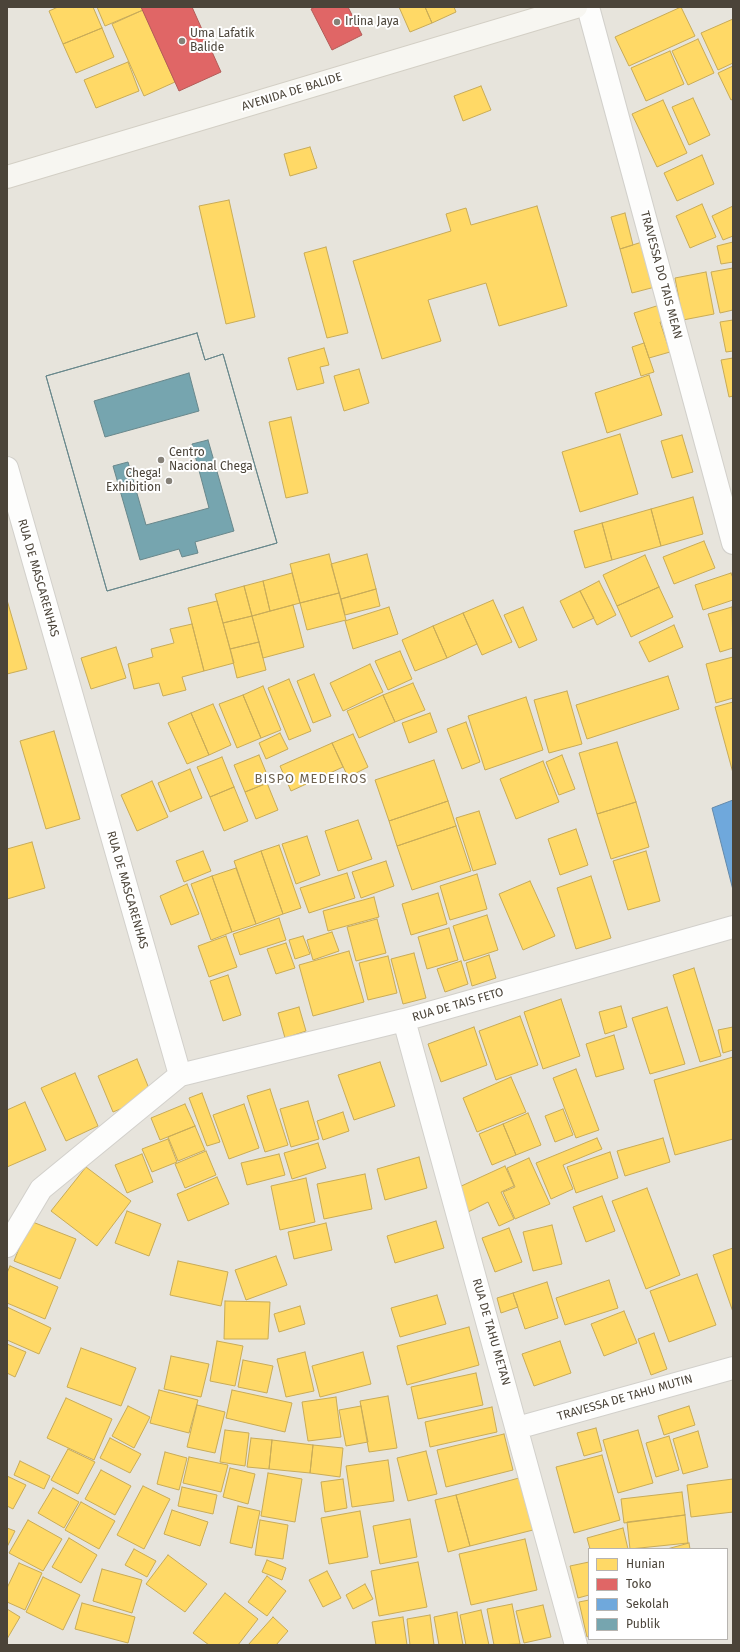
<!DOCTYPE html>
<html>
<head>
<meta charset="utf-8">
<style>
  body { margin:0 }
  #map { position:relative; width:740px; height:1652px; overflow:hidden; background:#f4f2ee; font-family:"Fira Sans",sans-serif }
  canvas { display:block }
  .frame { position:absolute; inset:0; border:8px solid #4b4439; pointer-events:none }
  .legend { position:absolute; left:588px; top:1548px; width:140px; height:92px; box-sizing:border-box; background:#fff; border:1px solid #b7b4b0; margin:0; padding:5px 7px; list-style:none; font-size:12px; color:#4b4439 }
  .legend li { display:flex; align-items:center; gap:8px; height:20px }
  .legend b { width:20px; border:1px solid #b7b4b0 }
</style>
</head>
<body>
<div id="map">
<canvas width="740" height="1652"></canvas>
<div class="frame"></div>
<ul class="legend">
<li><b style="height:11px;background:#ffd966"></b>Hunian</li>
<li><b style="height:11px;background:#e06666"></b>Toko</li>
<li><b style="height:11px;background:#6fa8dc"></b>Sekolah</li>
<li><b style="height:11px;background:#76a5af"></b>Publik</li>
</ul>
</div>
<script>
const c = document.querySelector('canvas').getContext('2d');
c.lineJoin = 'round';
function fillPath(path, color) {
  c.fillStyle = color;
  c.fill(path, 'evenodd');
}
function toPath(rows) {
  const path = new Path2D();
  for (const r of rows) {
    path.moveTo(r[0], r[1]);
    for (let i = 2; i < r.length; i += 2) path.lineTo(r[i], r[i + 1]);
  }
  return path;
}
function strokePath(path, color, width, dash) {
  c.strokeStyle = color;
  c.lineWidth = width;
  c.lineCap = dash ? 'butt' : 'round';
  c.setLineDash(dash || []);
  c.stroke(path);
}
function write(font, color, halo, rows, align = 'center') {
  c.font = font + ' "Fira Sans",sans-serif';
  c.lineWidth = 4;
  c.setLineDash([]);
  c.textBaseline = 'middle';
  c.strokeStyle = halo;
  c.fillStyle = color;
  for (const [text, x, y, turn = 0] of rows) {
    c.save();
    c.translate(x, y);
    c.rotate((+turn || 0) * Math.PI / 180);
    c.textAlign = isNaN(turn) ? turn : align;
    if (halo) c.strokeText(text, 0, 0);
    c.fillText(text, 0, 0);
    c.restore();
  }
}
fillPath(toPath([
  [7,7,733,7,733,1645,7,1645],
  [589,1549,727,1549,727,1639,589,1639]
]), '#e7e4dc');
const homes = toPath([
  [58,7,93,7,102,28,63,44,49,11,58,7],
  [97,7,141,7,143,10,105,26,97,7],
  [399,7,425,7,432,23,410,32,399,7],
  [425,7,454,7,456,12,432,23,425,7],
  [681,7,695,36,629,66,615,37,681,7],
  [143,10,175,82,144,96,112,24,143,10],
  [733,19,733,63,718,70,701,33,733,19],
  [102,28,114,57,76,73,63,44,102,28],
  [698,39,714,73,688,85,672,51,698,39],
  [670,51,684,84,646,101,631,68,670,51],
  [128,62,139,91,96,108,84,80,128,62],
  [733,66,733,99,731,100,718,73,733,66],
  [481,86,491,110,463,121,454,96,481,86],
  [693,98,710,135,689,145,672,107,693,98],
  [663,100,687,153,657,167,632,114,663,100],
  [310,147,317,168,290,176,284,154,310,147],
  [702,155,714,184,677,201,664,173,702,155],
  [229,200,255,317,226,324,199,206,229,200],
  [702,204,716,237,690,248,676,216,702,204],
  [537,206,567,306,499,326,486,283,428,300,441,341,382,359,353,261,451,231,446,214,466,208,471,225,537,206],
  [733,206,733,236,723,240,712,216,733,206],
  [625,213,633,245,620,249,611,217,625,213],
  [642,242,655,287,632,293,620,249,642,242],
  [733,242,733,262,721,264,717,246,733,242],
  [326,247,348,333,327,338,304,253,326,247],
  [733,268,733,310,720,313,711,272,733,268],
  [706,272,714,314,683,320,675,278,706,272],
  [663,304,668,320,660,322,670,352,649,358,634,313,663,304],
  [733,320,733,351,726,352,720,322,733,320],
  [644,343,654,372,641,376,632,347,644,343],
  [324,348,329,365,320,367,324,383,297,390,288,358,324,348],
  [733,358,733,396,729,397,721,360,733,358],
  [359,369,369,403,344,411,334,376,359,369],
  [649,375,662,415,607,433,595,393,649,375],
  [291,417,308,493,286,498,269,422,291,417],
  [620,434,638,494,580,512,562,452,620,434],
  [682,435,693,472,672,478,661,441,682,435],
  [693,497,703,534,661,546,651,509,693,497],
  [651,509,661,546,612,560,602,523,651,509],
  [602,523,612,560,585,568,574,531,602,523],
  [704,541,715,568,674,584,663,557,704,541],
  [329,554,339,593,300,603,290,564,329,554],
  [367,554,376,589,341,599,331,564,367,554],
  [645,555,659,587,617,606,603,575,645,555],
  [292,573,300,603,270,611,263,581,292,573],
  [731,573,733,578,733,600,703,610,695,585,731,573],
  [263,581,270,611,252,616,244,586,263,581],
  [599,581,616,615,597,625,580,591,599,581],
  [244,586,252,616,223,623,215,594,244,586],
  [659,587,673,617,631,637,617,606,659,587],
  [376,589,380,606,345,615,341,599,376,589],
  [580,591,594,618,573,628,560,601,580,591],
  [339,593,346,620,307,630,300,603,339,593],
  [7,600,27,669,7,674,7,600],
  [493,600,512,642,482,655,463,613,493,600],
  [217,601,234,663,204,671,188,608,217,601],
  [293,605,304,647,263,658,252,616,293,605],
  [389,607,398,634,353,649,345,621,389,607],
  [523,607,537,640,519,648,504,615,523,607],
  [732,607,733,648,720,652,708,614,732,607],
  [463,613,477,644,447,658,433,626,463,613],
  [252,616,259,642,230,649,223,623,252,616],
  [192,624,204,671,182,677,186,690,163,696,159,683,134,689,128,664,153,657,151,649,174,643,170,629,192,624],
  [674,625,683,647,649,662,639,642,674,625],
  [433,626,447,658,415,671,402,640,433,626],
  [259,642,266,670,237,678,230,649,259,642],
  [116,647,126,678,91,689,81,658,116,647],
  [400,651,412,679,388,690,375,661,400,651],
  [733,657,733,698,716,703,706,664,733,657],
  [370,664,383,692,343,711,330,683,370,664],
  [314,674,331,716,313,723,297,681,314,674],
  [668,676,679,709,587,739,576,705,668,676],
  [289,679,311,731,289,740,268,688,289,679],
  [413,683,425,710,395,722,383,695,413,683],
  [263,686,281,730,261,738,243,695,263,686],
  [567,691,582,744,549,753,534,700,567,691],
  [243,695,261,738,237,748,219,704,243,695],
  [383,695,395,722,359,738,347,711,383,695],
  [526,697,543,750,485,770,468,716,526,697],
  [733,702,733,773,715,707,733,702],
  [213,704,231,745,209,755,191,713,213,704],
  [191,713,209,755,187,764,168,723,191,713],
  [430,713,437,732,409,743,402,723,430,713],
  [466,722,480,762,462,769,447,729,466,722],
  [54,731,80,819,46,829,20,741,54,731],
  [280,733,288,749,266,759,259,743,280,733],
  [353,734,368,767,348,777,332,743,353,734],
  [617,742,636,802,597,814,579,753,617,742],
  [332,743,343,767,291,791,280,766,332,743],
  [259,755,270,782,245,792,234,765,259,755],
  [562,755,575,789,559,795,546,762,562,755],
  [222,757,234,787,210,797,197,767,222,757],
  [434,760,448,801,389,821,375,780,434,760],
  [543,761,559,802,516,819,500,779,543,761],
  [190,769,202,798,170,812,158,783,190,769],
  [152,781,168,817,137,831,121,795,152,781],
  [267,783,278,810,256,819,245,792,267,783],
  [234,787,248,821,224,831,210,797,234,787],
  [448,801,456,826,397,846,389,821,448,801],
  [636,802,649,847,611,859,597,814,636,802],
  [479,811,496,864,473,871,456,818,479,811],
  [358,820,372,859,338,871,325,831,358,820],
  [456,826,471,871,412,890,397,846,456,826],
  [576,829,588,865,560,875,548,839,576,829],
  [307,836,320,875,296,884,282,844,307,836],
  [32,842,45,888,7,899,7,849,32,842],
  [279,845,301,908,283,914,261,851,279,845],
  [203,851,211,871,184,882,176,861,203,851],
  [261,851,283,914,256,924,234,861,261,851],
  [646,851,660,901,628,910,613,861,646,851],
  [386,861,394,886,361,898,352,872,386,861],
  [236,868,256,924,232,932,212,876,236,868],
  [347,873,355,898,309,913,300,888,347,873],
  [477,874,487,909,450,920,440,886,477,874],
  [212,876,232,932,211,940,191,884,212,876],
  [591,876,611,938,576,949,557,888,591,876],
  [530,881,555,936,523,950,499,894,530,881],
  [187,884,199,914,171,925,160,896,187,884],
  [438,893,447,924,411,935,402,904,438,893],
  [374,897,379,917,328,931,323,911,374,897],
  [487,915,498,950,464,961,453,926,487,915],
  [279,918,286,940,240,955,233,934,279,918],
  [377,919,386,953,356,961,347,927,377,919],
  [449,928,458,960,427,969,418,937,449,928],
  [332,932,339,951,313,960,307,940,332,932],
  [226,936,237,967,209,977,198,946,226,936],
  [303,936,310,954,295,959,289,940,303,936],
  [286,943,295,968,276,974,267,949,286,943],
  [349,951,364,1002,313,1016,299,965,349,951],
  [414,953,426,998,403,1004,391,959,414,953],
  [489,955,496,978,472,986,466,963,489,955],
  [388,956,397,993,368,1000,359,963,388,956],
  [461,961,468,984,445,992,437,969,461,961],
  [694,968,721,1056,700,1062,673,975,694,968],
  [228,975,241,1015,223,1021,210,981,228,975],
  [561,999,580,1056,543,1069,524,1012,561,999],
  [621,1006,627,1027,605,1034,599,1012,621,1006],
  [299,1007,306,1031,285,1038,278,1013,299,1007],
  [667,1007,685,1064,650,1074,632,1018,667,1007],
  [520,1016,538,1065,496,1080,479,1031,520,1016],
  [474,1027,487,1065,441,1082,428,1044,474,1027],
  [733,1027,733,1050,723,1053,718,1030,733,1027],
  [614,1035,624,1069,596,1077,586,1044,614,1035],
  [733,1057,733,1139,675,1155,654,1080,733,1057],
  [137,1059,152,1096,113,1112,98,1076,137,1059],
  [380,1062,395,1106,354,1120,338,1075,380,1062],
  [576,1069,599,1130,576,1138,553,1078,576,1069],
  [75,1073,98,1126,66,1141,41,1088,75,1073],
  [511,1077,526,1112,477,1132,463,1098,511,1077],
  [270,1089,288,1145,265,1152,247,1096,270,1089],
  [202,1093,220,1142,207,1146,189,1098,202,1093],
  [308,1101,319,1139,291,1147,280,1109,308,1101],
  [25,1102,46,1150,7,1167,7,1110,25,1102],
  [185,1104,195,1126,160,1140,151,1118,185,1104],
  [244,1104,259,1148,229,1159,213,1115,244,1104],
  [563,1109,573,1135,555,1142,545,1116,563,1109],
  [343,1112,349,1131,323,1140,317,1121,343,1112],
  [528,1113,541,1145,516,1155,503,1124,528,1113],
  [503,1124,516,1155,492,1165,479,1134,503,1124],
  [195,1126,205,1150,178,1161,168,1137,195,1126],
  [597,1138,602,1149,563,1165,573,1189,551,1199,536,1163,597,1138],
  [663,1138,670,1162,625,1176,617,1151,663,1138],
  [168,1139,177,1162,152,1172,142,1149,168,1139],
  [318,1143,326,1168,292,1179,284,1153,318,1143],
  [206,1151,216,1175,185,1188,175,1164,206,1151],
  [610,1152,618,1178,576,1193,567,1167,610,1152],
  [142,1154,153,1182,127,1193,115,1165,142,1154],
  [279,1154,285,1175,247,1185,241,1163,279,1154],
  [419,1157,427,1188,385,1200,377,1169,419,1157],
  [529,1158,550,1204,515,1219,503,1192,515,1187,507,1168,529,1158],
  [505,1166,514,1186,501,1192,514,1219,499,1226,488,1202,468,1212,457,1188,505,1166],
  [86,1167,131,1201,97,1246,51,1211,86,1167],
  [365,1174,372,1209,324,1219,317,1184,365,1174],
  [217,1177,229,1204,188,1221,177,1194,217,1177],
  [306,1178,315,1222,280,1230,271,1186,306,1178],
  [647,1188,680,1275,646,1289,612,1201,647,1188],
  [602,1196,615,1231,586,1242,573,1207,602,1196],
  [127,1211,161,1224,149,1256,115,1243,127,1211],
  [30,1221,76,1239,60,1279,14,1261,30,1221],
  [436,1221,444,1248,395,1263,387,1236,436,1221],
  [326,1223,332,1250,294,1259,288,1232,326,1223],
  [552,1225,562,1264,533,1271,523,1232,552,1225],
  [509,1228,522,1262,495,1272,482,1238,509,1228],
  [733,1248,733,1312,713,1255,733,1248],
  [276,1256,287,1285,246,1300,235,1270,276,1256],
  [178,1261,228,1272,221,1306,170,1295,178,1261],
  [10,1266,58,1287,45,1319,7,1303,7,1273,10,1266],
  [697,1274,716,1325,669,1342,650,1291,697,1274],
  [609,1280,618,1308,565,1325,556,1298,609,1280],
  [547,1282,558,1318,525,1329,513,1293,547,1282],
  [513,1293,518,1307,501,1313,497,1298,513,1293],
  [437,1295,446,1324,400,1337,391,1308,437,1295],
  [225,1301,270,1302,268,1339,224,1339,225,1301],
  [300,1306,305,1324,279,1332,274,1314,300,1306],
  [7,1307,51,1328,39,1354,7,1340,7,1307],
  [624,1311,637,1343,604,1356,591,1324,624,1311],
  [469,1327,479,1365,407,1385,397,1346,469,1327],
  [654,1333,667,1369,651,1375,638,1339,654,1333],
  [217,1341,243,1346,235,1386,210,1381,217,1341],
  [560,1341,571,1373,534,1386,522,1354,560,1341],
  [7,1344,26,1352,15,1377,7,1373,7,1344],
  [81,1348,136,1368,121,1406,67,1387,81,1348],
  [305,1352,314,1391,286,1397,277,1359,305,1352],
  [363,1352,371,1384,320,1397,312,1366,363,1352],
  [171,1356,209,1364,201,1397,164,1389,171,1356],
  [243,1360,273,1366,267,1393,238,1387,243,1360],
  [476,1373,483,1405,418,1419,411,1387,476,1373],
  [159,1390,198,1400,189,1433,150,1423,159,1390],
  [232,1390,292,1403,285,1432,226,1418,232,1390],
  [388,1396,397,1448,369,1452,360,1401,388,1396],
  [336,1397,341,1437,308,1441,302,1402,336,1397],
  [66,1398,112,1419,94,1460,47,1438,66,1398],
  [197,1405,225,1412,215,1453,187,1447,197,1405],
  [128,1406,150,1417,134,1448,112,1436,128,1406],
  [361,1406,368,1442,346,1446,339,1410,361,1406],
  [689,1406,695,1425,664,1435,658,1416,689,1406],
  [492,1407,497,1432,430,1447,425,1422,492,1407],
  [596,1428,602,1451,584,1456,577,1433,596,1428],
  [225,1430,249,1433,245,1466,220,1462,225,1430],
  [638,1430,653,1483,618,1493,603,1440,638,1430],
  [698,1431,708,1467,683,1474,673,1439,698,1431],
  [504,1434,513,1470,446,1487,437,1450,504,1434],
  [669,1436,679,1470,656,1477,646,1443,669,1436],
  [110,1438,141,1454,130,1473,100,1458,110,1438],
  [251,1438,272,1440,269,1469,247,1467,251,1438],
  [272,1440,313,1445,310,1473,269,1469,272,1440],
  [313,1445,343,1448,340,1477,310,1473,313,1445],
  [68,1449,95,1462,78,1494,51,1480,68,1449],
  [426,1451,437,1494,408,1501,397,1458,426,1451],
  [165,1452,187,1458,179,1490,157,1484,165,1452],
  [602,1455,620,1520,574,1533,556,1467,602,1455],
  [189,1457,228,1465,221,1492,183,1483,189,1457],
  [388,1460,394,1501,352,1507,346,1466,388,1460],
  [20,1461,50,1476,44,1489,14,1475,20,1461],
  [230,1468,255,1474,248,1504,223,1497,230,1468],
  [101,1470,131,1486,115,1515,85,1499,101,1470],
  [268,1473,302,1479,295,1522,261,1516,268,1473],
  [7,1476,26,1485,13,1509,7,1506,7,1476],
  [519,1478,533,1530,470,1546,456,1495,519,1478],
  [343,1479,347,1508,325,1512,321,1482,343,1479],
  [733,1479,733,1512,691,1517,687,1485,733,1479],
  [143,1486,170,1499,144,1549,117,1535,143,1486],
  [182,1487,217,1495,213,1514,178,1506,182,1487],
  [53,1488,79,1502,64,1528,38,1513,53,1488],
  [682,1492,685,1515,624,1523,621,1499,682,1492],
  [456,1495,470,1546,448,1552,435,1500,456,1495],
  [81,1502,115,1521,99,1549,65,1530,81,1502],
  [238,1506,260,1511,252,1548,230,1543,238,1506],
  [172,1510,208,1522,200,1546,164,1534,172,1510],
  [360,1511,368,1557,329,1564,321,1518,360,1511],
  [685,1515,688,1543,630,1549,627,1522,685,1515],
  [410,1519,417,1557,380,1564,373,1526,410,1519],
  [28,1520,62,1539,43,1571,9,1553,28,1520],
  [260,1520,288,1525,283,1559,255,1555,260,1520],
  [7,1528,15,1531,7,1547,7,1528],
  [623,1528,628,1549,590,1549,587,1538,623,1528],
  [69,1538,97,1555,81,1583,52,1567,69,1538],
  [525,1539,537,1590,471,1605,459,1554,525,1539],
  [689,1543,690,1549,667,1549,689,1543],
  [134,1549,156,1561,147,1577,125,1565,134,1549],
  [168,1555,207,1584,185,1612,146,1584,168,1555],
  [267,1560,286,1568,282,1580,262,1572,267,1560],
  [418,1562,427,1607,379,1616,371,1571,418,1562],
  [589,1562,589,1595,578,1598,570,1566,589,1562],
  [19,1563,42,1573,25,1610,7,1602,7,1588,19,1563],
  [102,1569,142,1580,132,1613,93,1601,102,1569],
  [327,1571,341,1598,323,1607,309,1580,327,1571],
  [267,1576,286,1591,267,1616,248,1602,267,1576],
  [43,1577,80,1595,63,1630,26,1612,43,1577],
  [365,1584,373,1599,353,1609,346,1595,365,1584],
  [225,1593,258,1619,238,1645,209,1645,193,1633,225,1593],
  [589,1600,589,1636,587,1637,579,1602,589,1600],
  [82,1603,135,1617,128,1643,75,1629,82,1603],
  [512,1604,520,1644,494,1645,487,1609,512,1604],
  [543,1605,551,1637,524,1643,516,1611,543,1605],
  [7,1609,20,1617,7,1639,7,1609],
  [481,1610,489,1645,466,1645,460,1615,481,1610],
  [457,1612,463,1645,439,1645,434,1617,457,1612],
  [430,1615,434,1645,410,1645,407,1619,430,1615],
  [273,1617,288,1631,276,1645,248,1645,273,1617],
  [403,1617,407,1645,376,1645,372,1622,403,1617]
]);
fillPath(homes, '#ffd966');
strokePath(homes, '#c9ac58', 1);
const shops = toPath([
  [141,7,192,7,221,72,179,91,141,7],
  [315,7,348,7,362,35,332,50,311,9,315,7]
]);
fillPath(shops, '#e06666');
strokePath(shops, '#b35c58', 1);
const schools = toPath([
  [733,800,733,890,712,808,733,800]
]);
fillPath(schools, '#6fa8dc');
strokePath(schools, '#648aab', 1);
const public = toPath([
  [197,333,205,360,223,354,277,543,107,591,46,376,197,333],
  [189,373,199,411,105,437,94,401,189,373],
  [208,440,234,531,195,542,198,553,182,557,179,549,140,560,113,466,128,462,146,525,209,508,192,444,208,440],
  [197,333,205,360,223,354,277,543,107,591,46,376,197,333]
]);
fillPath(public, '#76a5af');
strokePath(public, '#69888c', 1);
const street = toPath([
  [588,7,733,543],
  [7,468,180,1075,41,1189,7,1246],
  [404,1020,576,1645],
  [180,1075,404,1020,733,927],
  [517,1428,733,1368]
]);
const secondary = toPath([
  [7,177,576,7]
]);
strokePath(street, '#d2d0cb', 24);
strokePath(secondary, '#d3cfc5', 24);
strokePath(street, '#fdfdfc', 22);
strokePath(secondary, '#f7f6f1', 22);
for (const [x, y, r, color] of [
  [337,22,4,"#868178"],
  [182,41,4,"#868178"],
  [161,460,4,"#868178"],
  [169,481,4,"#868178"]
]) {
  const dot = new Path2D();
  dot.arc(x, y, r, 0, 2 * Math.PI);
  c.fillStyle = color;
  c.fill(dot);
  strokePath(dot, '#fff', 1.5);
}
write('12px', '#4b4439', '#fff', [
  ["Irlina Jaya",345,22],
  ["Uma Lafatik",190,34],
  ["Balide",190,48],
  ["Centro",169,453],
  ["Nacional Chega",169,467],
  ["Chega!",161,474,"right"],
  ["Exhibition",161,488,"right"]
], 'left');
write('12px', '#4b4439', '#fff', [
  ["AVENIDA DE BALIDE",292,92,-17],
  ["TRAVESSA DO TAIS MEAN",661,275,75],
  ["RUA DE MASCARENHAS",38,578,74],
  ["RUA DE MASCARENHAS",127,890,74],
  ["RUA DE TAIS FETO",458,1005,-16],
  ["RUA DE TAHU METAN",491,1332,74],
  ["TRAVESSA DE TAHU MUTIN",625,1398,-16]
]);
c.letterSpacing = '1px';
write('13px', '#6e6250', '#fff', [
  ["BISPO MEDEIROS",311,779]
]);
c.letterSpacing = '0px';
</script>
</body>
</html>
